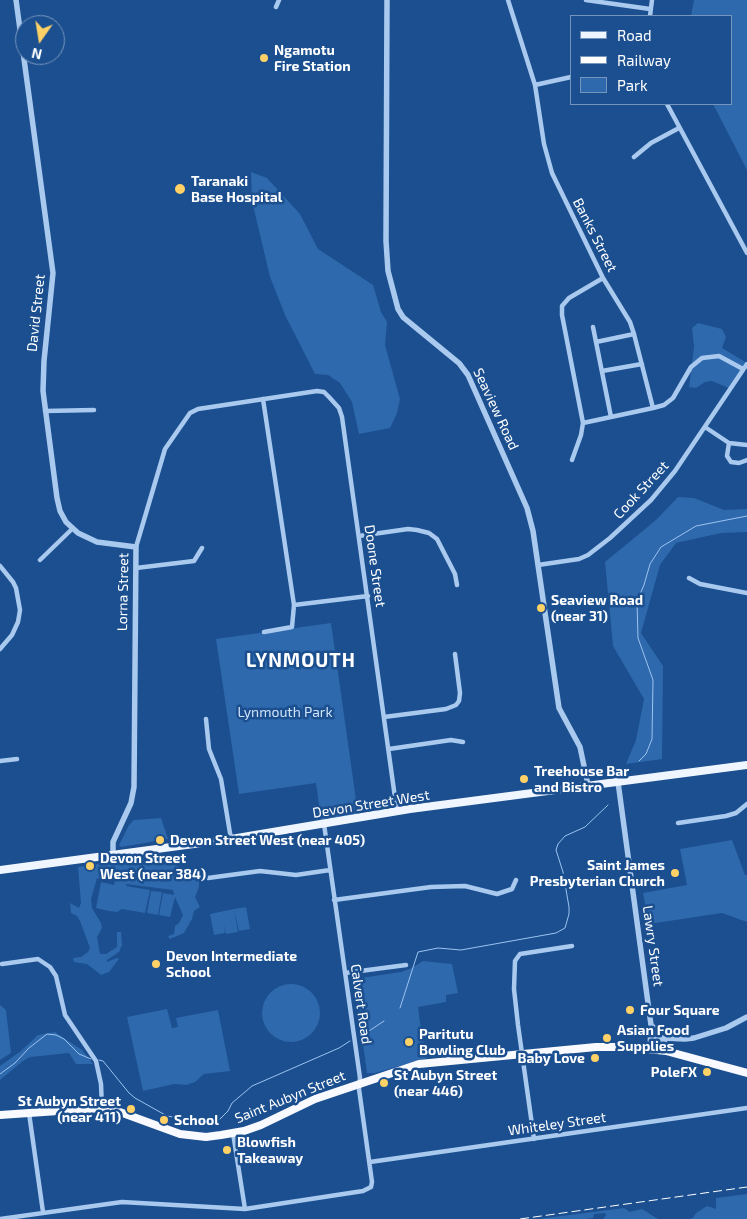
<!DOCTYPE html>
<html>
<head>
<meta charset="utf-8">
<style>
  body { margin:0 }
  #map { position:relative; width:747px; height:1219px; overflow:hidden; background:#1b4f8f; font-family:"Exo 2",sans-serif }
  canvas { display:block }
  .legend { position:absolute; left:570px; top:15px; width:162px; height:90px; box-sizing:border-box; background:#1b4f8f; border:1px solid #7695bc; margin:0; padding:6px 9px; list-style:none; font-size:15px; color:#fff }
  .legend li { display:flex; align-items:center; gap:10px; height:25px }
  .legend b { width:25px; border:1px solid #7695bc }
  .north { position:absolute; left:15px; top:15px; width:50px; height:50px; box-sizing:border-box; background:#1b4f8f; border:1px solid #7695bc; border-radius:50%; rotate:193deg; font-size:14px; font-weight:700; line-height:20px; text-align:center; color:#fff }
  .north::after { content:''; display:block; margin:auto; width:18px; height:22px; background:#ffd166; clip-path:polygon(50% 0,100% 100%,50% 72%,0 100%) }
</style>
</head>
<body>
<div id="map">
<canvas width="747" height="1219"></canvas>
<ul class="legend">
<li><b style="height:6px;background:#f0f6ff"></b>Road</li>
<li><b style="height:6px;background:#fff"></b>Railway</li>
<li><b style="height:14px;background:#2e69ad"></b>Park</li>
</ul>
<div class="north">N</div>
</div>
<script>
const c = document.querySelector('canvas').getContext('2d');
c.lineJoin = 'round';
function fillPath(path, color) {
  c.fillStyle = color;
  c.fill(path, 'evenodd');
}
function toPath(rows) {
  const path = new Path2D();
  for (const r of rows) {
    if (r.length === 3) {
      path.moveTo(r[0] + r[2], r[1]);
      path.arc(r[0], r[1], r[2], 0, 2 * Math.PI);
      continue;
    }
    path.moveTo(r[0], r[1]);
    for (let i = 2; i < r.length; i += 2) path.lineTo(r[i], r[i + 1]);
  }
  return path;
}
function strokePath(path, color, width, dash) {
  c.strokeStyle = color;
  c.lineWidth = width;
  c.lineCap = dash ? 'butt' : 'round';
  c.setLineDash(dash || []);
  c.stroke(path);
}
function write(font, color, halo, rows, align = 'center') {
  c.font = font + ' "Exo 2",sans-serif';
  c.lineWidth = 5;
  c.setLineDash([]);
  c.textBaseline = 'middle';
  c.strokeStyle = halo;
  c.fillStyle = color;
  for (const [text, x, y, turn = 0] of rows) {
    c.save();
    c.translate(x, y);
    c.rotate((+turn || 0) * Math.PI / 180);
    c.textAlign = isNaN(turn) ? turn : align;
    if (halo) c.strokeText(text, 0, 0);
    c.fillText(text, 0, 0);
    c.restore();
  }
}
fillPath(toPath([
  [694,0,747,0,747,170,713,104,731,104,731,16,691,16],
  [251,172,267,178,300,214,318,249,373,285,381,312,387,322,385,345,400,399,397,413,390,428,359,434,352,402,340,383,328,375,315,374,285,315,270,277,252,201],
  [698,323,722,329,726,337,722,348,747,363,731,389,712,381,705,382,696,388,689,387,694,347,692,328],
  [678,497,694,498,724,510,747,509,747,532,721,533,676,543,660,565,641,633,663,666,662,759,626,764,636,740,644,699,613,646,605,562,656,520],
  [331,623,358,814,321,820,316,783,239,794,216,639],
  [161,818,168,839,121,847,119,845,129,825,134,820],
  [732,840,745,875,747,875,747,922,722,913,649,924,643,893,687,885,680,849],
  [159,855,171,864,188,869,199,878,199,887,195,897,200,907,194,911,192,919,184,933,170,939,168,936,174,934,175,926,179,923,183,915,175,897,170,917,159,915,163,893,174,895,173,890,126,884,126,886,150,890,145,913,122,909,117,912,109,911,96,908,101,882,114,885,115,880,105,878,102,880,97,878,91,899,92,908,101,923,102,928,97,937,100,954,106,954,117,947,117,932,121,932,122,945,119,952,107,960,107,962,117,958,119,959,109,972,101,975,87,964,74,962,73,958,81,957,88,952,90,948,80,921,77,916,71,913,70,903,79,908,81,903,78,867],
  [151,891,162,892,158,915,147,913],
  [246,907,250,929,239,931,234,909],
  [234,909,238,932,226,934,224,925,225,933,214,935,210,914],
  [423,961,452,964,458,993,446,995,446,1002,418,1007,421,1030,427,1058,375,1073,367,1073,354,979,401,972,412,968],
  [291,1013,29],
  [0,1005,6,1010,11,1053,0,1060],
  [167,1009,172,1028,178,1027,176,1018,218,1010,230,1071,204,1074,195,1082,186,1085,174,1084,143,1091,127,1017],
  [55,1032,82,1050,93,1064,76,1064,69,1053,30,1057,23,1061,0,1080,0,1066,21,1051,38,1035],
  [747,1194,747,1219,688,1219,693,1218,696,1213,707,1206,716,1209,716,1198],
  [624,1208,630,1212,642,1209,658,1219,603,1219,606,1215,605,1213,594,1214,593,1218,586,1219,538,1219]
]), '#2e69ad');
strokePath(toPath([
  [639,761,646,754,652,739,653,680,638,638,637,601,644,585,650,564,661,547,696,526,747,516],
  [400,1008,418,952,438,948,461,950,556,933,565,928,569,914,569,907,563,872,556,850,558,844,565,836,585,827,608,805],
  [360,1037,384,1021],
  [99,1060,103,1061,129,1093,135,1098,167,1116,210,1123,220,1119,228,1111,232,1103,252,1086,339,1048,350,1041],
  [0,1074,15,1063,29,1048,47,1034,56,1035,64,1039,79,1054,91,1059]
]), '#9cc4f0', 1);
strokePath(toPath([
  [508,0,535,85,544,144,552,173,603,278,630,322,634,334,653,408,583,423],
  [586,0,650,9],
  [276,7,279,0],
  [650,16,652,0],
  [535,85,571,77],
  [667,104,747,253],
  [634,157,651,143,679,128],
  [593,327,611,417],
  [596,342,634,334],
  [602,371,642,364],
  [263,399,294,605,292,627,264,632],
  [653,408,664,405,673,398,691,367,702,358,719,356,743,369],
  [45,411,94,410],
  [705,427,729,443,747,445],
  [729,443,727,456,731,462,739,463,747,460],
  [572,460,581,435,583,423,562,315,562,306,569,298,603,278],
  [359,536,408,529,417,530,429,533,437,539,455,574,457,585],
  [136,547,165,449,190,413,198,409,317,391,324,392,329,397,339,408,342,417,397,812],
  [40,560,72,529],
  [538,565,579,559,588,555,610,538,651,500,675,471,747,364],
  [0,566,13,582,16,588,20,610,18,622,12,635,0,649],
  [136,568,194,561,202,548],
  [689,578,700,584,747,593],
  [294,605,368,596],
  [384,717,446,709,456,705,459,701,460,693,455,654],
  [206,719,209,749,221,779,231,839],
  [389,749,451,740,463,742],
  [0,761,17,759],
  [678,823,726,816,736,813,747,804],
  [203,876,208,878,260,871,296,875,330,870],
  [334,900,431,887,465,886,497,894,512,889,516,880],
  [2,964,38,959,50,967,56,976,65,1015,96,1061,101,1084,102,1108],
  [345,973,406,965],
  [29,1113,43,1212],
  [233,1133,245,1209],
  [534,1139,518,1025,514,989,515,961,520,954,572,946],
  [370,1162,747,1108],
  [0,1219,122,1202,245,1209,363,1191,371,1187,372,1182,359,1089,360,1078,324,824]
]), '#a9c9ee', 4.5);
strokePath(toPath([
  [16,0,53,273,44,361,43,391,57,498,60,511,66,522,78,533,97,542,136,547,134,787,131,803,113,842,113,854],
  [387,0,386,241,388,271,398,309,403,317,459,363,468,375,527,508,533,531,559,708,580,747,588,785],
  [618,782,651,1025,650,1049],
  [653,1027,667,1046],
  [651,1041,661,1038,685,1039,694,1038,726,1028,747,1017]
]), '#a9c9ee', 5.5);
strokePath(toPath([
  [0,870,231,839,410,809,747,765]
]), '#f0f6ff', 8);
strokePath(toPath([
  [0,1115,102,1108,117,1111,180,1134,206,1137,221,1135,244,1131,261,1125,315,1099,419,1064,596,1047,630,1047,666,1051,747,1073]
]), '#f8faff', 8);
strokePath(toPath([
  [520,1219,747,1187]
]), '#fff', 1, [9, 4]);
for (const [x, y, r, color] of [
  [264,58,5,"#ffd166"],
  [180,189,6,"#ffd166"],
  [541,608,5,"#ffd166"],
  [524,779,5,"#ffd166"],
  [160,840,5,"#ffd166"],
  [90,866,5,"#ffd166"],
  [675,873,5,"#ffd166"],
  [156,964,5,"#ffd166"],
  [630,1010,5,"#ffd166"],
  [607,1038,5,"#ffd166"],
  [409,1042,5,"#ffd166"],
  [595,1058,5,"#ffd166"],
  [707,1072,5,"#ffd166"],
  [384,1083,5,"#ffd166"],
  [131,1109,5,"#ffd166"],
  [164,1120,5,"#ffd166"],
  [227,1150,5,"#ffd166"]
]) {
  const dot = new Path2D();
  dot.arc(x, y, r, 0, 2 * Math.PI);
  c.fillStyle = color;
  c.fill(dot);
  strokePath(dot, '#1b4f8f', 2);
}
write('bold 14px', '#fff', '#1b4f8f', [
  ["Ngamotu",274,50],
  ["Fire Station",274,66],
  ["Taranaki",191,181],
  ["Base Hospital",191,197],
  ["Seaview Road",551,600],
  ["(near 31)",551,616],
  ["Treehouse Bar",534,771],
  ["and Bistro",534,787],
  ["Devon Street West (near 405)",170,840],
  ["Devon Street",100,858],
  ["West (near 384)",100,874],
  ["Saint James",665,865,"right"],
  ["Presbyterian Church",665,881,"right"],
  ["Devon Intermediate",166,956],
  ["School",166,972],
  ["Four Square",640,1010],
  ["Asian Food",617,1030],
  ["Supplies",617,1046],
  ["Paritutu",419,1034],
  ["Bowling Club",419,1050],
  ["Baby Love",585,1058,"right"],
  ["PoleFX",697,1072,"right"],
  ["St Aubyn Street",394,1075],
  ["(near 446)",394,1091],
  ["St Aubyn Street",121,1101,"right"],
  ["(near 411)",121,1117,"right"],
  ["School",174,1120],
  ["Blowfish",237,1142],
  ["Takeaway",237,1158]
], 'left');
write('14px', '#fff', '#1b4f8f', [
  ["Banks Street",595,235,63],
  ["David Street",36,313,-84],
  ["Seaview Road",496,409,65],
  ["Cook Street",641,490,-47],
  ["Doone Street",375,566,82],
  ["Lorna Street",123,592,-89],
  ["Devon Street West",371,804,-9],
  ["Lawry Street",653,946,82],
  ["Calvert Road",361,1004,82],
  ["Saint Aubyn Street",290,1097,-22],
  ["Whiteley Street",557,1124,-8]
]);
write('14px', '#cfe3fa', '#1b4f8f', [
  ["Lynmouth Park",285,712]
]);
c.letterSpacing = '1px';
write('bold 19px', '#fff', '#1b4f8f', [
  ["LYNMOUTH",301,661]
]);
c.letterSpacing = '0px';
</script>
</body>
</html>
